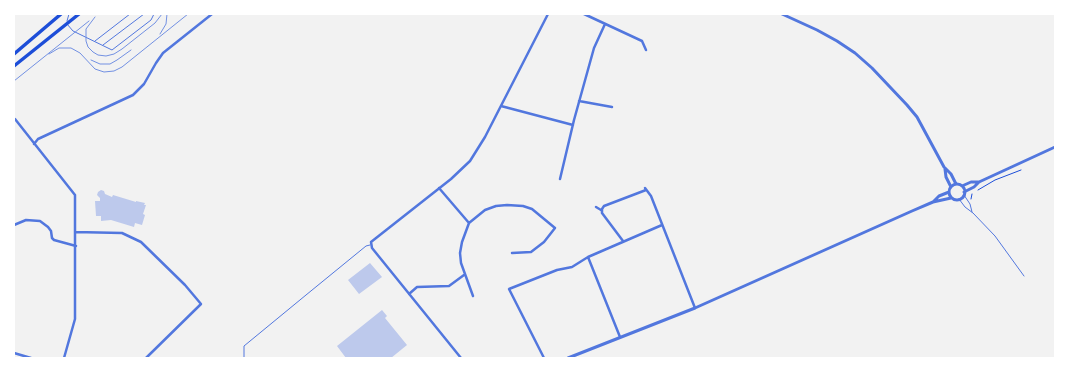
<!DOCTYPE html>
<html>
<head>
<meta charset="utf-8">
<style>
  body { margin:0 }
  #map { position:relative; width:1069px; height:372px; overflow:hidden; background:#f2f2f2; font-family:Helvetica,sans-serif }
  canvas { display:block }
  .frame { position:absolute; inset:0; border:15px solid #fff; pointer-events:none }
</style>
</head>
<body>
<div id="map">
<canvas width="1069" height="372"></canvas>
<div class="frame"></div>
</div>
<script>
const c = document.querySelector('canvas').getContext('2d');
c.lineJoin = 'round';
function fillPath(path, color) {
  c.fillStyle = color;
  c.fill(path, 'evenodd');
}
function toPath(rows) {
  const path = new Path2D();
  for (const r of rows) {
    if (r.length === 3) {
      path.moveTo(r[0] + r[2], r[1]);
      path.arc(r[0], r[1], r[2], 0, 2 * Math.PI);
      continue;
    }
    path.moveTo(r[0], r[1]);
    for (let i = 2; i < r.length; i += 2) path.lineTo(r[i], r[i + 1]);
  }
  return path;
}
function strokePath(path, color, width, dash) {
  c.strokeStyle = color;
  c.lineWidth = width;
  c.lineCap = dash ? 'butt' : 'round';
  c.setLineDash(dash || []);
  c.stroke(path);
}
fillPath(toPath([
  [101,190,104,191,105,194,112,197,113,195,136,202,136,201,145,203,144,205,146,205,143,214,145,215,142,225,135,223,134,227,111,220,101,221,101,216,96,216,95,201,100,201,100,198,97,195,98,192],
  [370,263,382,277,359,294,348,280],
  [382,310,387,316,385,318,407,345,391,358,346,358,337,346]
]), '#bdc9ec');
strokePath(toPath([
  [978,190,995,180,1021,170],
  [971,199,972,194]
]), '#1d4ed8', 1);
strokePath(toPath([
  [67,21,69,14],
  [67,24,73,31,112,50,151,20,154,14],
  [95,41,130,14],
  [103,45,144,14],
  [964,195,970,204,972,212],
  [959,199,965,207,973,213,995,236,1024,276],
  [244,358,244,346,306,295,366,246,370,245]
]), '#5277de', 1);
strokePath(toPath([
  [584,14,642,41,646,50],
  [579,101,612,107],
  [501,106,573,125],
  [15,119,75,195,75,319,64,358],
  [34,144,38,139,133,95,144,84,156,63,163,53,212,14],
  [560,179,574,120,594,48,605,24],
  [439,188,469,223],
  [645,188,651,196,695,308],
  [596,207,601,210],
  [14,225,26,220,40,221,48,227,51,231,52,238,54,240,76,246],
  [75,232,122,233,141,242,185,285,201,304,146,358],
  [623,241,602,213,602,209,604,206,646,190],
  [588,257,620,337],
  [409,294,417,287,449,286,464,275],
  [473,296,461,263,460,253,462,242,469,223,485,210,496,206,507,205,523,206,532,209,555,228,544,242,531,252,512,253],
  [14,353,31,358],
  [461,358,372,248,371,242,451,179,470,161,485,137,548,14],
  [544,358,509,289,557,270,572,267,588,257,662,225]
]), '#5277de', 2.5);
strokePath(toPath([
  [782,14,817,30,837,41,855,53,872,68,907,105,917,117,944,167,951,174,956,184],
  [945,169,946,177,951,187],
  [957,192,8],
  [962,186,971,182,979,182],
  [964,192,974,187,979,182,1055,147],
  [933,202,939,196,949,192],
  [568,358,695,308,912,211,933,202,951,198]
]), '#5277de', 3);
strokePath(toPath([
  [14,54,61,14],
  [14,66,79,14]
]), '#1d4ed8', 3.5);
strokePath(toPath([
  [95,17,86,29,86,41,88,47,93,52,98,55,106,56,114,54,122,49,155,23,162,14],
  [160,34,166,24,167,14],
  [49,54,59,48,71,48,80,53,95,69,104,72,114,71,122,67,188,14],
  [91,60,100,64,110,64,117,60,131,50],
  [14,81,89,21]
]), '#7290e2', 1);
</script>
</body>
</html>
